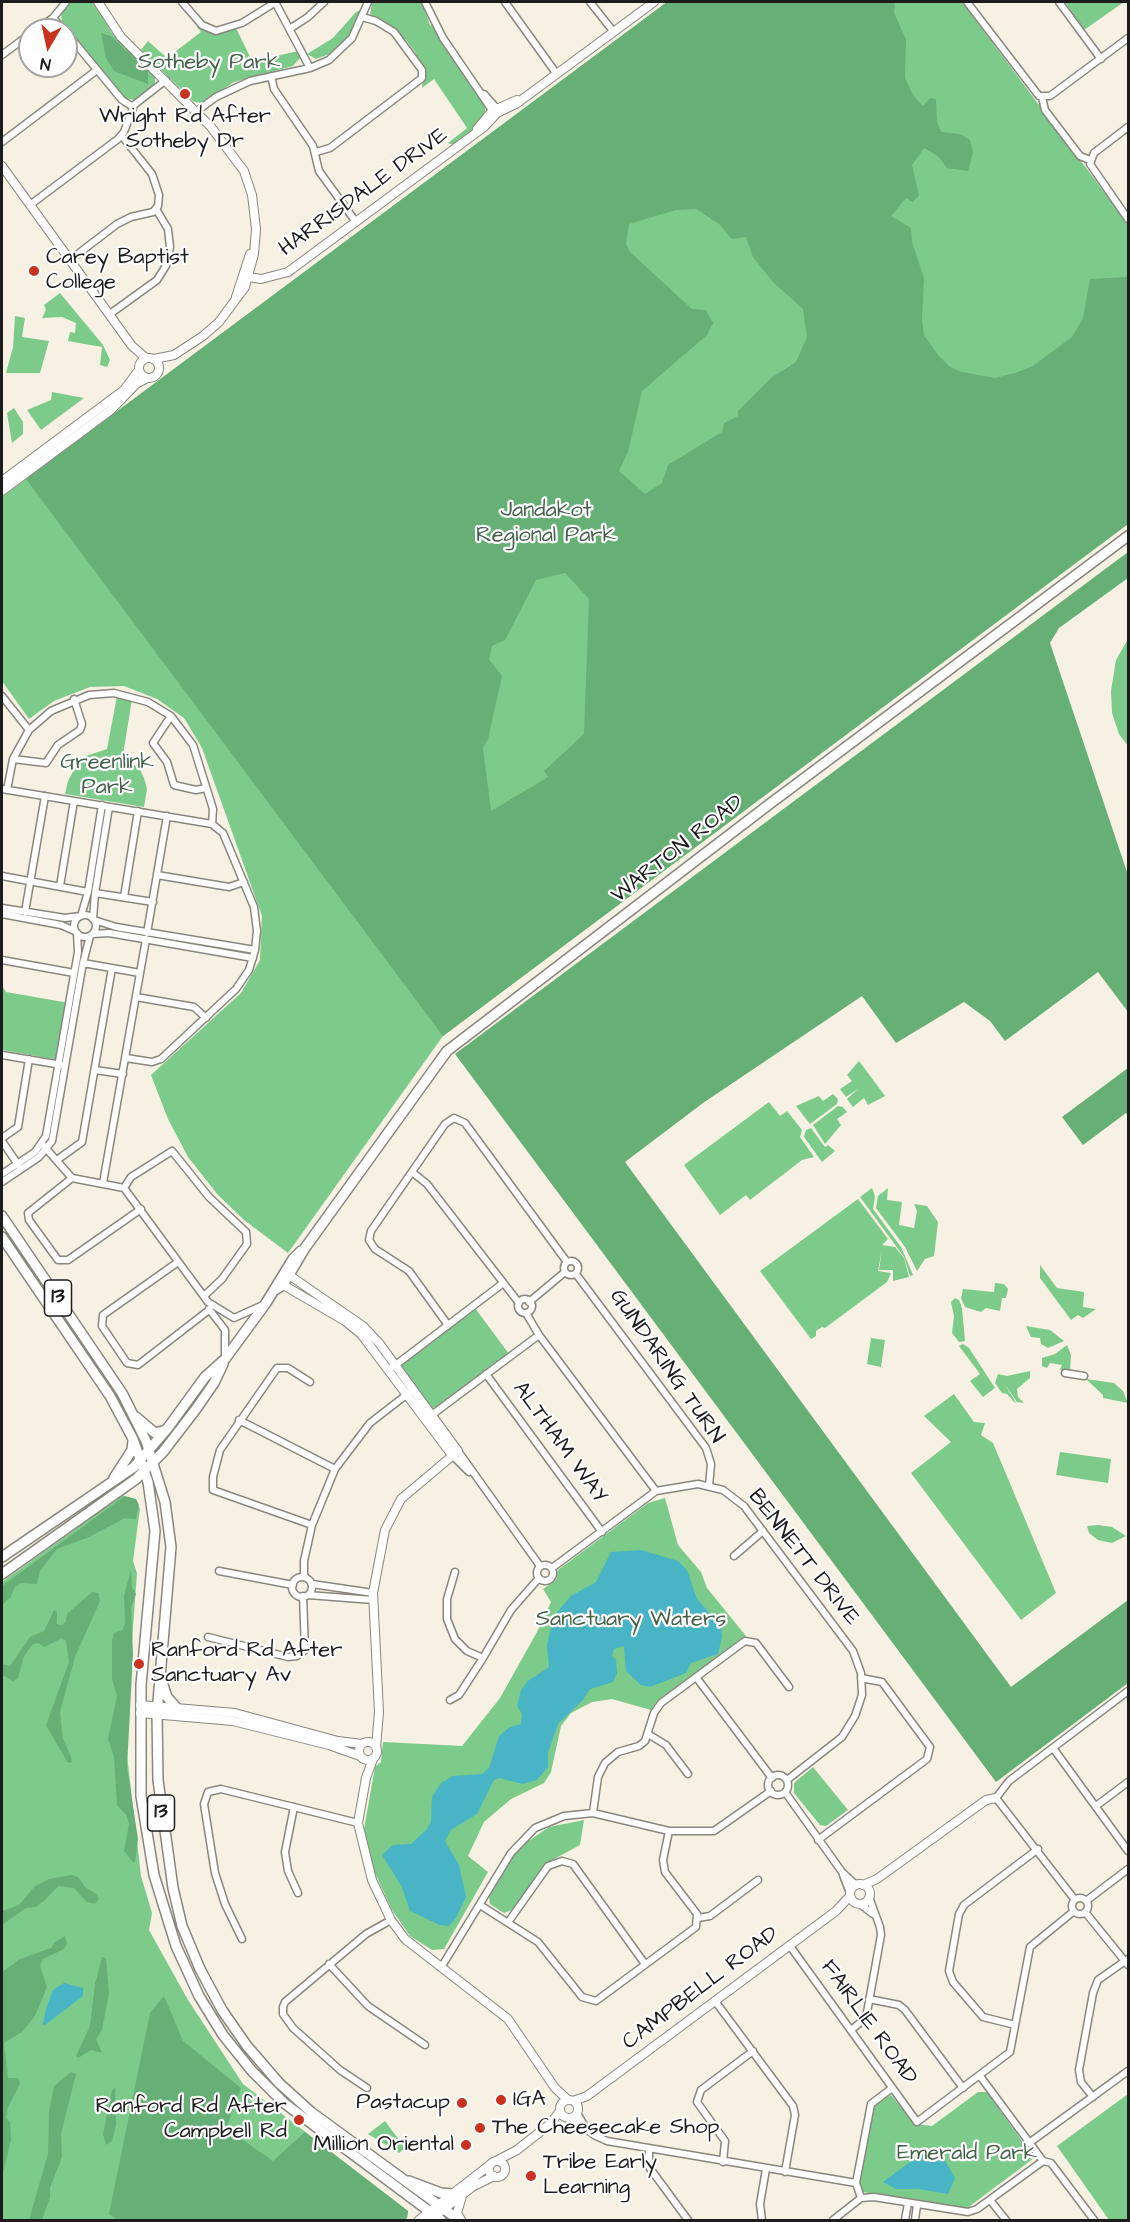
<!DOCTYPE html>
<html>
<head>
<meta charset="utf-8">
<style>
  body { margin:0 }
  #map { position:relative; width:1130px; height:2222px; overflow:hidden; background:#f6f1e2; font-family:"Architects Daughter",sans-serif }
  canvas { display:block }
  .frame { position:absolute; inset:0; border:3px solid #1c1c1c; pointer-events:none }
  .north { position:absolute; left:18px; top:18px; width:60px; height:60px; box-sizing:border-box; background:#fff; border:2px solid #a4a4a4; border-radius:50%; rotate:189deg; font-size:16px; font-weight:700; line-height:24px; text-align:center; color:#1c1c1c }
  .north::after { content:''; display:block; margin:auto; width:21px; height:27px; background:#c8321e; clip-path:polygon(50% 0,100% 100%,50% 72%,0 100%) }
</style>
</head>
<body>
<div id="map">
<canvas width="1130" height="2222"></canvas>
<div class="frame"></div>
<div class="north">N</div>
</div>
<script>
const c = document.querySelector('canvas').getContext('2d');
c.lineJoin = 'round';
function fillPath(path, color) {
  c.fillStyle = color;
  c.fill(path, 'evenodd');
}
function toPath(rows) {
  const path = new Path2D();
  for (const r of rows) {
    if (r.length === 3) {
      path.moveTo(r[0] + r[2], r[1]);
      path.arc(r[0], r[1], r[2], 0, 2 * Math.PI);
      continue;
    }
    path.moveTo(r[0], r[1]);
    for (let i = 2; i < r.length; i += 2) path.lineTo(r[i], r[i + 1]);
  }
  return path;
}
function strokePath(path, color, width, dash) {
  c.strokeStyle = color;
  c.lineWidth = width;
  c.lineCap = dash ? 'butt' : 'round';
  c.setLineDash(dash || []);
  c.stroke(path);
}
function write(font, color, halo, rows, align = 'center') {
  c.font = font + ' "Architects Daughter",sans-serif';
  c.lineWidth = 4.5;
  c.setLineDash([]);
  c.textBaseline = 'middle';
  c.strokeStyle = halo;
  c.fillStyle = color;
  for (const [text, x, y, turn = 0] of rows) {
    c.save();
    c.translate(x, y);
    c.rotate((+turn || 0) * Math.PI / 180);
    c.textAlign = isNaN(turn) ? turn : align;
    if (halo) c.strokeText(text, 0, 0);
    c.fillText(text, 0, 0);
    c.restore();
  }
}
fillPath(toPath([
  [70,2,95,2,112,33,155,76,155,85,134,100,124,98,62,23,61,13],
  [372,2,422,2,430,25,434,27,441,42,477,92,485,107,485,114,469,135,458,140,454,145,448,143,467,128,434,79,422,88,424,70,415,52,406,40,370,15],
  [667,2,962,2,1128,224,1128,524,443,1036,288,1253,244,1220,218,1195,188,1157,168,1119,151,1075,241,993,260,960,262,916,202,748,184,718,157,699,124,686,90,687,54,701,29,719,2,681,2,497],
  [1065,2,1124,2,1084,30],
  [361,10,347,40,332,53,316,59,307,54,333,38,356,12],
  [196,26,215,34,236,28,252,61,299,51,300,58,293,66,234,82,202,103,194,102,141,50,148,41,167,58,201,32],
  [60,293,103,345,110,360,107,367,100,365,102,347,68,341,70,332,75,333,76,323,62,317,42,318,46,310,44,305],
  [15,316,25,318,22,337,49,341,40,373,6,373,13,347],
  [52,392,84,398,41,430,27,410,51,400],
  [14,408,23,422,23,434,12,443,7,413],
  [1128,639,1128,746,1119,734,1112,713,1111,691,1116,660],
  [117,696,132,699,123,755,140,770,144,778,147,789,144,807,65,794,68,781,78,762,86,756,107,749],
  [2,986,6,992,69,1003,59,1060,2,1050],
  [859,1061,885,1096,868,1105,864,1098,853,1107,847,1099,858,1089,846,1097,840,1089,852,1081,847,1075],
  [833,1094,838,1099,837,1104,810,1124,796,1106,819,1096,823,1101],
  [769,1102,780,1116,787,1111,802,1130,800,1137,814,1157,802,1160,750,1200,746,1195,720,1215,684,1165],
  [838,1106,843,1107,847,1112,837,1119,841,1125,825,1144,813,1125],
  [811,1128,825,1147,828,1145,835,1151,822,1162,804,1137,806,1130],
  [872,1188,875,1196,873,1209,901,1247,913,1275,910,1276,904,1257,860,1197],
  [888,1188,887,1200,902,1202,899,1225,914,1228,917,1211,914,1204,927,1206,938,1222,934,1256,925,1259,917,1271,905,1247,876,1208,878,1196],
  [858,1199,888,1239,882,1245,895,1247,904,1258,909,1277,893,1281,893,1270,879,1270,882,1249,878,1271,891,1273,887,1282,825,1328,822,1327,816,1331,816,1336,811,1339,760,1271],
  [1040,1265,1057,1288,1084,1292,1083,1307,1096,1309,1083,1318,1078,1315,1071,1320,1040,1278],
  [995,1283,1004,1284,1008,1289,1006,1298,1002,1298,1000,1311,986,1308,981,1312,965,1307,961,1298,963,1289,994,1292],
  [955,1298,959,1300,962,1308,965,1341,959,1342,952,1333,954,1316,951,1302],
  [475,1308,509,1354,438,1407,432,1408,402,1369,402,1364],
  [1026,1326,1050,1330,1064,1341,1048,1348,1041,1344,1040,1338,1031,1337],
  [871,1338,885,1340,881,1367,867,1364],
  [963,1344,969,1348,995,1388,983,1397,970,1381,980,1374,959,1346],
  [1067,1345,1071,1355,1070,1371,1060,1370,1062,1365,1050,1363,1047,1368,1042,1366,1042,1358,1055,1354],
  [1030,1371,1030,1378,1017,1389,1018,1397,1024,1403,1017,1402,1004,1383,1016,1403,1014,1402,1007,1394,1002,1393,995,1383,998,1374,1007,1376],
  [1086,1379,1114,1383,1123,1391,1128,1403,1103,1398,1103,1395],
  [954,1394,974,1422,985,1423,981,1435,993,1443,1056,1593,1021,1620,911,1473,951,1442,924,1416],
  [1060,1452,1111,1459,1108,1483,1056,1475],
  [123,1495,140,1508,133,1561,137,1573,125,1738,141,1876,152,1913,149,1930,188,2000,243,2084,408,2211,407,2218,404,2220,2,2220,2,1582],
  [665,1498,678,1545,701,1572,707,1588,746,1636,656,1702,651,1710,612,1699,592,1702,571,1713,561,1726,551,1772,544,1783,511,1799,484,1822,468,1856,488,1872,444,1949,432,1950,410,1936,392,1910,374,1871,364,1829,375,1767,381,1762,383,1742,462,1746,500,1698,537,1632,551,1602,543,1589,556,1580,558,1570,648,1503],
  [1098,1525,1112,1527,1126,1536,1112,1543,1098,1540,1089,1533,1087,1526],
  [813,1767,848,1810,826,1826,820,1825,794,1793,794,1783],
  [584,1820,580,1845,545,1864,512,1910,504,1913,490,1904,489,1897,513,1856,527,1842,549,1827],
  [978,2092,987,2092,1034,2158,966,2209,863,2192,858,2183,873,2106,891,2095,915,2124,932,2126],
  [1128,2094,1128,2220,1109,2220,1057,2146],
  [385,2121,405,2148,399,2153,368,2134]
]), '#7dcb8a');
fillPath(toPath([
  [667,2,895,2,894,13,906,39,905,78,913,95,923,106,930,98,936,99,937,122,941,132,960,134,970,140,973,152,968,171,947,168,938,156,924,148,912,165,919,195,913,202,906,198,891,216,911,228,912,242,924,278,922,319,924,335,938,355,950,367,962,372,995,378,1015,373,1033,366,1072,337,1083,318,1090,279,1128,277,1128,524,443,1036,26,479],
  [696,209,719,224,732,239,746,237,753,257,773,282,803,309,807,337,796,362,771,378,738,411,738,416,724,423,722,432,668,465,662,483,645,494,619,471,628,452,642,391,707,335,713,323,706,310,692,309,630,252,626,244,629,224,676,210],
  [565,573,589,599,584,734,544,771,548,777,491,811,483,748,488,739,502,676,489,659,492,646,505,640,536,580],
  [101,33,111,36,148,71,148,84,114,71,106,58],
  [1128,552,1128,578,1059,628,1050,643,1128,875,1128,1012,1098,972,1005,1041,990,1021,964,1002,896,1043,862,996,703,1103,625,1162,1011,1687,1128,1600,1128,1683,996,1782,455,1054],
  [1128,1068,1128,1115,1126,1113,1083,1145,1062,1117],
  [125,1496,136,1499,139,1505,136,1519,125,1518,89,1537,57,1549,40,1571,37,1584,21,1583,15,1587,10,1598,2,1605,2,1586],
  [131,1570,132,1587,136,1594,131,1607,133,1654,127,1767,138,1839,135,1862,133,1862,124,1851,129,1824,127,1816,117,1805,114,1757,108,1739,117,1696,112,1679,112,1640,114,1633,122,1630,125,1624,124,1596],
  [92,1592,98,1593,100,1601,75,1657,60,1712,63,1739,71,1757,72,1762,68,1763,46,1725,69,1662,66,1641,62,1638,44,1647,38,1643,33,1644,24,1656,18,1678,13,1681,2,1675,2,1664,10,1666,30,1637,44,1631,54,1610,57,1612,57,1624,62,1625,66,1621,67,1614],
  [72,1875,78,1877,85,1887,96,1894,99,1899,95,1904,87,1902,74,1888,58,1886,45,1900,36,1907,26,1908,2,1925,2,1911,19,1905,35,1886,49,1879],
  [65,1936,67,1944,64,1949,43,1959,40,1966,47,1987,35,2016,22,2032,4,2043,8,2078,18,2078,20,2084,8,2107,6,2118,10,2122,11,2140,2,2177,2,1972,20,1959,51,1948,55,1942],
  [102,1957,106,1958,109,1993,102,2030,96,2039,102,2053,91,2050,78,2058,76,2056,90,2026,95,1984],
  [164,1996,183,2041,241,2088,226,2128,273,2161,305,2132,408,2211,407,2218,404,2220,117,2220,109,2214,150,2013],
  [71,2072,76,2074,61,2134,62,2157,50,2188,50,2197,42,2220,29,2220,48,2154,49,2112,54,2086],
  [115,2087,116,2125,112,2141,106,2145,103,2134,112,2091]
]), '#66af76');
fillPath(toPath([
  [641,1550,678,1561,687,1570,697,1599,721,1626,722,1637,718,1654,691,1663,686,1673,650,1687,641,1685,626,1671,624,1646,614,1649,612,1657,616,1659,617,1673,613,1682,590,1689,583,1700,558,1724,548,1753,548,1767,537,1780,523,1784,499,1778,494,1780,477,1814,451,1830,445,1841,459,1865,466,1897,456,1918,449,1926,440,1925,410,1911,402,1887,382,1855,393,1845,411,1844,427,1829,431,1822,432,1797,441,1783,453,1776,482,1774,489,1768,499,1736,510,1727,521,1724,522,1714,517,1706,521,1690,528,1681,549,1667,547,1645,554,1616,571,1596,596,1582,611,1552],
  [64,1983,83,1988,83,1996,45,2025,43,2024,46,2009,53,1990],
  [934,2153,943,2157,955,2178,948,2194,918,2189,896,2189,883,2182,921,2154,928,2157]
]), '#48b4c5');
const minor = toPath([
  [182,2,202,25,216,31,242,23,276,2],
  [275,2,310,68],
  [425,2,443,38,494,113],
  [505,2,556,73],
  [590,2,613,31],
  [967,2,1039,96,1050,96,1128,38],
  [1059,2,1101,59],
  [53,18,64,30],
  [291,28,308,17,324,2],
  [36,30,53,18,66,2],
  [66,32,122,100,133,107],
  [2,55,30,34],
  [271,76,274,89,313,146,319,171,356,222],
  [484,94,499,111],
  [1042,97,1045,110,1080,156,1090,160],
  [197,111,216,97,250,81,310,68,329,60,352,38,368,2],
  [1128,127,1094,153,1090,164,1128,219],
  [2,142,97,70],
  [316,152,330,148,422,78,422,70,394,32,376,21,362,17],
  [30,205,118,139,124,132,134,105,166,80],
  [70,260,117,224,131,217,153,212,158,206,159,195,152,174,122,136],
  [110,314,157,280,167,264,170,247,168,229,156,209],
  [2,696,29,730],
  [171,716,153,743,167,762,174,785,196,790,206,788],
  [13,759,46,763,58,745,80,730,82,724,74,699],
  [2,789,212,824],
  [7,790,13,759,29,730,51,711,89,695,114,693,148,702,171,716,193,745,213,809,212,824,223,833,254,907,257,931,255,950,249,970,236,989,161,1059,152,1062,126,1058],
  [157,875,229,887,244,882],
  [2,876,88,892],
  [60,886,74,801],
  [95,893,153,902],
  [124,897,138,811],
  [2,908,65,918,80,916],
  [25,912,45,796],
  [2,914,61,925,75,931],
  [85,926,11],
  [81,916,88,892,102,805],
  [93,919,95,893,109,807],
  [94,920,116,927,255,950],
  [147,933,167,816],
  [93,934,109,933,253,958],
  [2,960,74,973],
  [83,963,140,973],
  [136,997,194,1007,206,1018],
  [2,1055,62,1065],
  [95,1070,123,1074],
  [2,1138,18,1127,29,1059],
  [2,1141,19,1166],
  [42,1144,72,1178,124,1188,208,1302,234,1318,263,1305],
  [57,1160,82,1142,112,968],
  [412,1172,427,1184,519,1303],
  [2,1174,35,1152,46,1136,78,952,77,933],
  [72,1178,28,1213,29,1220,58,1260,68,1260,141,1209],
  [2,1182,39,1157,52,1141,83,963,90,936],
  [103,1183,146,939],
  [124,1188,131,1177,172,1151,209,1197,246,1232,247,1244,222,1279,204,1296],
  [571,1268,7],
  [178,1262,103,1315,102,1326,127,1363,138,1365,209,1310],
  [576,1274,706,1448,711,1464,709,1486],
  [525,1306,7],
  [529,1302,565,1272],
  [209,1309,225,1330,225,1359],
  [526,1313,539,1335,656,1491],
  [448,1325,409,1271,375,1249,369,1240,371,1231,445,1124,454,1118,465,1123,567,1262],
  [393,1367,502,1284],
  [1065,1373,1084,1376],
  [486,1374,602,1532],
  [310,1382,288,1368,277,1368,220,1450,213,1477,213,1490,312,1525],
  [429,1417,539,1335],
  [239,1420,335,1469],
  [458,1451,540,1566],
  [452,1455,469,1472],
  [734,1556,763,1531],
  [545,1573,8],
  [552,1568,656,1491,698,1484,723,1490,744,1506,853,1651,861,1673,862,1695,855,1716,842,1737,787,1780],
  [219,1571,293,1585],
  [455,1572,447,1599,447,1619,455,1639,467,1651,483,1658],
  [304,1577,304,1561,312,1525,335,1469,370,1423,410,1392],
  [302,1587,10],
  [312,1584,373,1593],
  [308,1595,373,1600],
  [208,1637,288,1657,297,1656,305,1650,303,1596],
  [696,1677,772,1778],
  [450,1700,459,1695,483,1658,511,1610,539,1578],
  [648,1734,666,1745,688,1774],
  [1053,1748,1128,1851],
  [778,1785,10],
  [785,1792,842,1872,856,1885],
  [1096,1806,1128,1782],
  [294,1807,285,1852,288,1871,298,1893],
  [593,1813,598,1777,605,1763,618,1752,639,1746,645,1741,654,1713,661,1703,745,1641,756,1643,789,1687],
  [818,1840,927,1759,930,1747,882,1682,861,1678],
  [843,1875,850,1893],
  [1080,1906,8],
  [1075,1900,996,1798,1009,1781,1128,1691],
  [1086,1901,1128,1869],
  [860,1904,873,1914],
  [480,1905,538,1942,582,1997,596,2001,696,1927,697,1914,665,1872,663,1860,669,1831],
  [1085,1912,1128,1965],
  [698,1918,710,1916,758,1880],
  [509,1921,548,1866,562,1861,573,1864,645,1964],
  [242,1939,225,1904,215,1873,204,1804,208,1792,221,1789,358,1823],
  [790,1946,917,2122,1010,2052,1030,1947,1074,1911],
  [329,1964,368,2006,425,2045],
  [442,1966,511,1853,535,1828,564,1816,593,1813,669,1831,714,1831,771,1791],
  [869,1999,899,2005,905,2010,963,2088],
  [715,2001,793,2106,795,2115,785,2172],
  [1015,2025,983,2017,953,1982,949,1971,959,1914,964,1905,1038,1849],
  [851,2030,866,2018,881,1935,880,1927,869,1897],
  [980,2076,1043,2161],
  [367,2088,340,2070,293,2028,283,2014,283,2007,285,2002,366,1934,391,1920],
  [892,2088,871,2104,856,2183,861,2198,874,2197,968,2212,977,2209,1043,2161],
  [1093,2097,1081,2082,1079,2070,1093,1993,1098,1980,1128,1959],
  [577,2113,585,2127],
  [571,2118,594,2135,607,2141,856,2183],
  [1029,2143,1128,2071],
  [649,2149,649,2167,688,2220],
  [1043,2161,1051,2163,1094,2220],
  [723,2162,725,2141,697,2102,701,2090,753,2051],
  [990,2200,1006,2220],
  [762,2220,760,2204,766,2169],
  [833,2220,861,2198],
  [905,2220,908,2203],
  [915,2220,917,2205]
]);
const tertiary = toPath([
  [98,2,121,37,211,127,244,171,252,195,256,229,254,254,245,287,219,322,203,336,174,355,154,359],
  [477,129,492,111,517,100],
  [2,166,132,346,146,358],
  [243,276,261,279,288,272,484,127,497,113,516,104,654,2],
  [236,297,250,254],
  [149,368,10],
  [2,481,124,390,139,370],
  [2,491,111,410,136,384,147,378],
  [286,1273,363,1326,379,1343,458,1451,401,1499,385,1530,373,1593,379,1712,376,1747],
  [280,1283,345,1321,361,1334,452,1455],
  [140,1705,235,1713,338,1741,362,1744],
  [140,1713,233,1721,329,1745,360,1756],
  [368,1751,9],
  [373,1759,366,1778,358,1823,372,1880,391,1920,405,1939,508,2019,555,2088,568,2100],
  [860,1894,10],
  [863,1885,877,1879,986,1800,996,1798],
  [569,2109,9],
  [573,2101,587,2096,715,2001,836,1911,850,1896],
  [496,2161,517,2150,550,2124,560,2111],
  [497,2169,8],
  [419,2220,491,2164],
  [430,2220,472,2187,494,2176],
  [461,2220,457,2213,462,2196]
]);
const primary = toPath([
  [2,1216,122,1393,146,1441,165,1502,171,1547,157,1713,158,1780,173,1888,182,1926,200,1969,222,2010,247,2046,279,2083,311,2112,459,2220],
  [2,1237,110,1396,133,1439,148,1482,155,1531,141,1685,141,1796,154,1875,176,1946,199,1996,223,2035,252,2071,284,2103,441,2220],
  [275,1290,283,1285,305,1248,447,1051,767,806,1128,536],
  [136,1417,155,1433,166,1430],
  [114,1478,132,1450,133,1441],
  [2,1557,134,1467,167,1429,205,1377,225,1359,266,1303,293,1259,301,1251],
  [2,1574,136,1479,163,1452,196,1409,214,1383,223,1364],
  [162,1682,167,1697,176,1707],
  [409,2181,441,2193,452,2194]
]);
strokePath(minor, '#89867f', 9);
strokePath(tertiary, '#89867f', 10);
strokePath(primary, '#89867f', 12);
strokePath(minor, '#fff', 6);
strokePath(tertiary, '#fff', 8);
strokePath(primary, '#fff', 9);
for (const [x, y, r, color] of [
  [185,94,6,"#c8321e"],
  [34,271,6,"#c8321e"],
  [139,1664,6,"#c8321e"],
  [501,2100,6,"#c8321e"],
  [462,2103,6,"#c8321e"],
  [299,2120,6,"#c8321e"],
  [480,2128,6,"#c8321e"],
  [466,2145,6,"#c8321e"],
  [531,2176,6,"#c8321e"]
]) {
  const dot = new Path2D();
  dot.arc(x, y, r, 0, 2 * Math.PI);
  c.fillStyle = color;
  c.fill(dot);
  strokePath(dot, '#fff', 2);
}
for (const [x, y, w] of [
  [58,1298,27],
  [161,1813,27]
]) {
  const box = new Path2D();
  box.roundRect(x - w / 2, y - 18, w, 36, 4.5);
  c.fillStyle = '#fff';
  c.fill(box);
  strokePath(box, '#1c1c1c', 1.5);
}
write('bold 21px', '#1c1c1c', null, [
  ["13",58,1298],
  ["13",161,1813]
]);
write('22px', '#436248', '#fff', [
  ["Sotheby Park",209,63],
  ["Jandakot",546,511],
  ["Regional Park",546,536],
  ["Greenlink",107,763],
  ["Park",107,788],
  ["Sanctuary Waters",631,1620],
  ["Emerald Park",967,2154]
]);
write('22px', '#1c1c1c', '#fff', [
  ["Wright Rd After",185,117,"center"],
  ["Sotheby Dr",185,142,"center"],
  ["Carey Baptist",46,258],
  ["College",46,283],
  ["Ranford Rd After",151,1651],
  ["Sanctuary Av",151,1676],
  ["IGA",513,2100],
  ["Pastacup",450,2103,"right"],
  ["Ranford Rd After",287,2107,"right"],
  ["Campbell Rd",287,2132,"right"],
  ["The Cheesecake Shop",492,2128],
  ["Million Oriental",454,2145,"right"],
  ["Tribe Early",543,2163],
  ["Learning",543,2188]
], 'left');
write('22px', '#1c1c1c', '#fff', [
  ["HARRISDALE DRIVE",364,193,-36],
  ["WARTON ROAD",678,850,-38],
  ["GUNDARING TURN",666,1367,55],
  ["ALTHAM WAY",559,1443,54],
  ["BENNETT DRIVE",803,1558,52],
  ["CAMPBELL ROAD",701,1989,-37],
  ["FAIRLIE ROAD",868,2023,54]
]);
</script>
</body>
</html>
